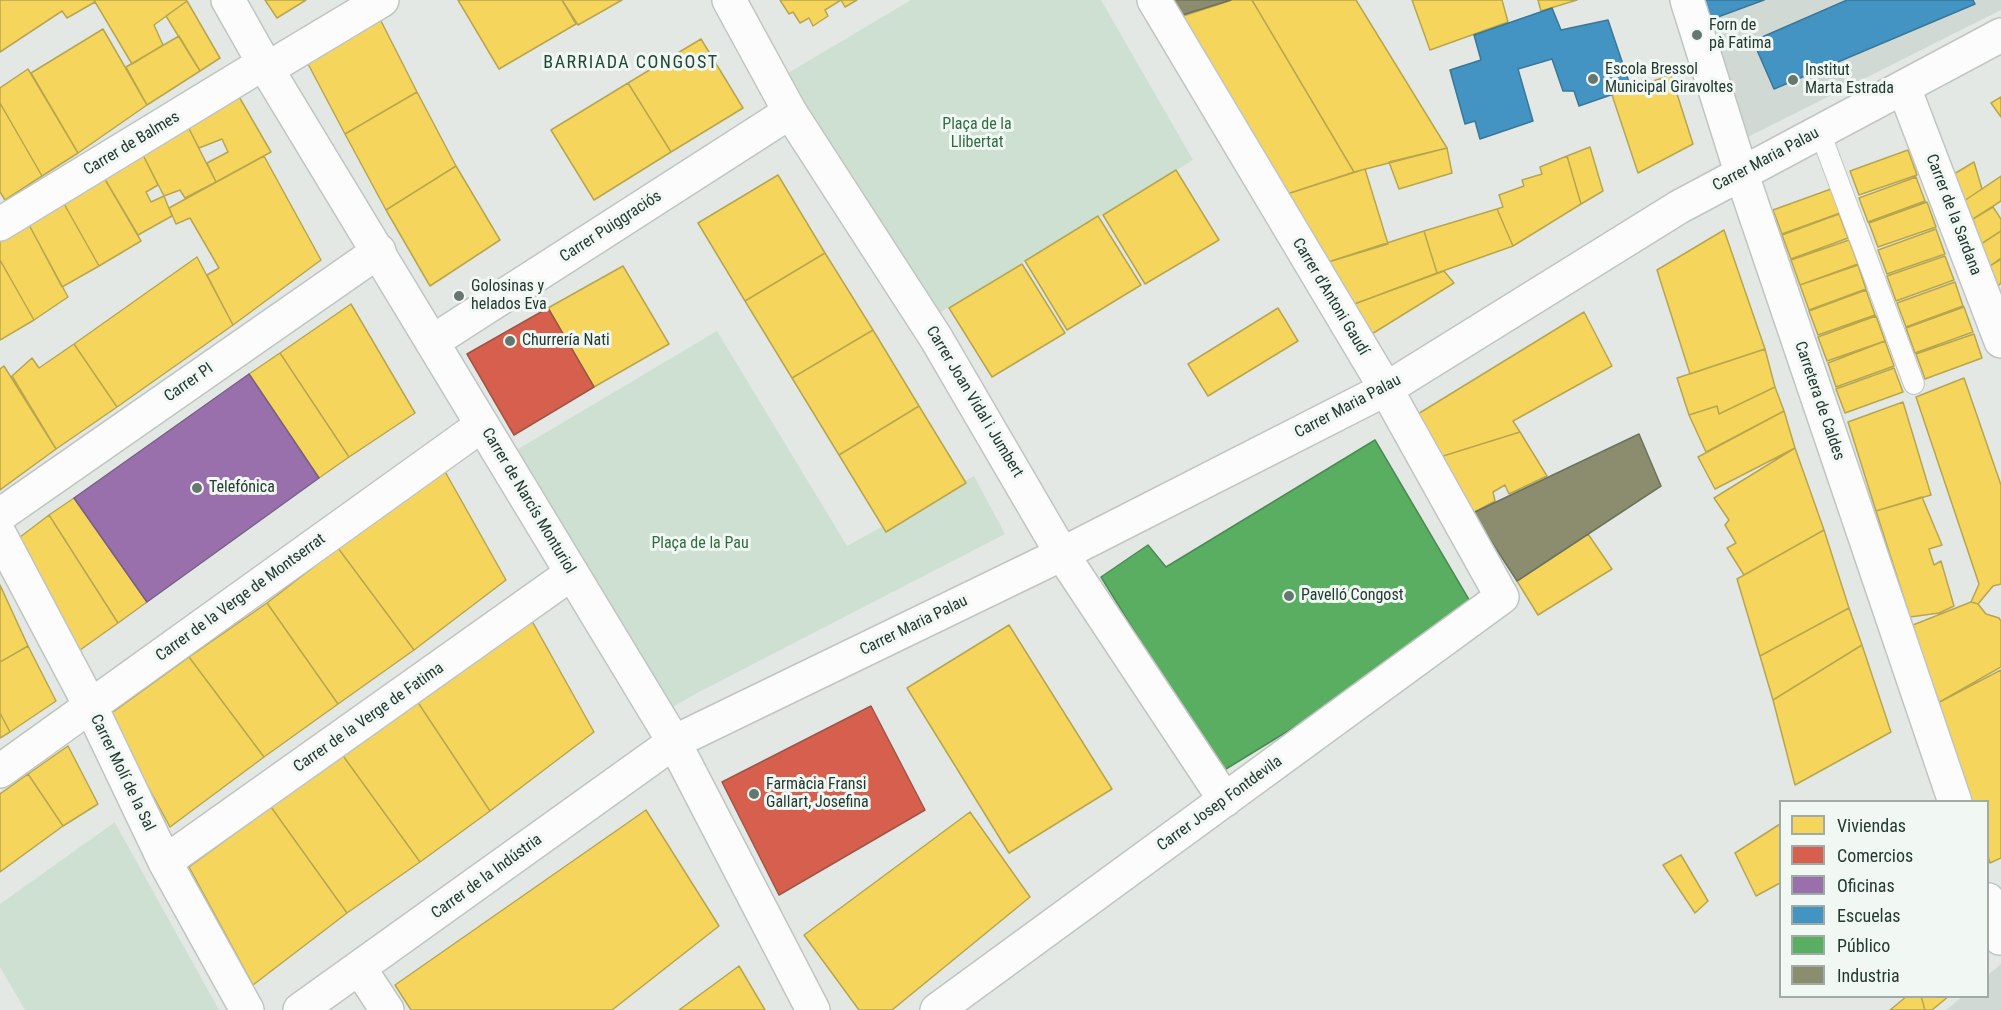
<!DOCTYPE html>
<html>
<head>
<meta charset="utf-8">
<style>
  body { margin:0 }
  #map { position:relative; width:2001px; height:1010px; overflow:hidden; background:#e3e8e5; font-family:"Roboto Condensed",sans-serif }
  canvas { display:block }
  .legend { position:absolute; left:1779px; top:800px; width:210px; height:198px; box-sizing:border-box; background:#f1f7f3; border:2px solid #9faba5; margin:0; padding:8px 10px; list-style:none; font-size:18px; color:#233931 }
  .legend li { display:flex; align-items:center; gap:12px; height:30px }
  .legend b { width:30px; border:2px solid #9faba5 }
</style>
</head>
<body>
<div id="map">
<canvas width="2001" height="1010"></canvas>
<ul class="legend">
<li><b style="height:16px;background:#f6d55c"></b>Viviendas</li>
<li><b style="height:16px;background:#d6604d"></b>Comercios</li>
<li><b style="height:16px;background:#9970ab"></b>Oficinas</li>
<li><b style="height:16px;background:#4393c3"></b>Escuelas</li>
<li><b style="height:16px;background:#5aae61"></b>Público</li>
<li><b style="height:16px;background:#8c8c6e"></b>Industria</li>
</ul>
</div>
<script>
const c = document.querySelector('canvas').getContext('2d');
c.lineJoin = 'round';
function fillPath(path, color) {
  c.fillStyle = color;
  c.fill(path, 'evenodd');
}
function toPath(rows) {
  const path = new Path2D();
  for (const r of rows) {
    path.moveTo(r[0], r[1]);
    for (let i = 2; i < r.length; i += 2) path.lineTo(r[i], r[i + 1]);
  }
  return path;
}
function strokePath(path, color, width, dash) {
  c.strokeStyle = color;
  c.lineWidth = width;
  c.lineCap = dash ? 'butt' : 'round';
  c.setLineDash(dash || []);
  c.stroke(path);
}
function write(font, color, halo, rows, align = 'center') {
  c.font = font + ' "Roboto Condensed",sans-serif';
  c.lineWidth = 6;
  c.setLineDash([]);
  c.textBaseline = 'middle';
  c.strokeStyle = halo;
  c.fillStyle = color;
  for (const [text, x, y, turn = 0] of rows) {
    c.save();
    c.translate(x, y);
    c.rotate((+turn || 0) * Math.PI / 180);
    c.textAlign = isNaN(turn) ? turn : align;
    if (halo) c.strokeText(text, 0, 0);
    c.fillText(text, 0, 0);
    c.restore();
  }
}
fillPath(toPath([
  [1700,0,2001,0,2001,10,1744,139],
  [2001,964,2001,1010,1946,1010,1962,997,1988,996,1988,975]
]), '#d1d9d5');
fillPath(toPath([
  [911,0,1101,0,1193,160,934,316,783,76],
  [717,331,847,546,974,476,1005,534,699,692,657,716,503,458],
  [115,822,115,823,219,1010,25,1010,0,967,0,904]
]), '#cde0d1');
const homes = toPath([
  [0,0,94,0,95,2,67,18,62,11,0,52,0,0],
  [94,0,186,0,187,1,154,25,163,45,132,64,94,0],
  [265,0,306,0,277,18,265,0],
  [458,0,562,0,576,24,499,69,458,0],
  [562,0,622,0,578,25,562,0],
  [780,0,857,0,845,7,841,0,825,10,828,16,813,26,809,18,800,23,793,12,789,14,780,0],
  [1232,0,1252,0,1354,172,1281,196,1174,19,1232,0],
  [1252,0,1356,0,1447,148,1354,172,1252,0],
  [1412,0,1502,0,1508,22,1430,50,1412,0],
  [1538,0,1577,0,1541,11,1538,0],
  [187,1,220,58,200,71,166,16,187,1],
  [380,19,417,92,345,134,307,62,380,19],
  [103,29,147,105,78,153,31,73,103,29],
  [179,36,200,71,147,105,126,67,179,36],
  [701,39,743,108,671,152,628,83,701,39],
  [28,69,78,153,42,176,0,103,0,88,28,69],
  [1671,75,1693,144,1638,173,1612,95,1671,75],
  [628,83,671,152,594,200,551,130,628,83],
  [417,92,456,166,386,210,345,134,417,92],
  [238,95,271,152,216,182,207,163,228,152,222,139,199,148,187,125,238,95],
  [2001,97,2001,117,1991,103,2001,97],
  [0,103,42,176,5,200,0,192,0,103],
  [187,125,216,182,185,198,180,190,164,196,142,153,187,125],
  [1590,147,1603,191,1581,204,1567,156,1590,147],
  [1447,148,1452,173,1399,189,1389,162,1447,148],
  [1908,150,1917,175,1859,195,1850,171,1908,150],
  [142,153,158,185,146,192,151,202,164,196,172,216,138,235,103,176,142,153],
  [264,156,321,260,233,325,207,275,219,268,190,218,176,224,169,208,264,156],
  [1567,156,1581,204,1513,246,1497,209,1503,207,1499,195,1524,186,1522,180,1542,174,1540,167,1567,156],
  [1974,162,1982,189,1964,201,1954,174,1974,162],
  [456,166,500,240,430,286,386,210,456,166],
  [1365,169,1388,244,1325,263,1281,196,1365,169],
  [1176,170,1219,240,1145,284,1103,215,1176,170],
  [778,175,825,253,745,301,698,223,778,175],
  [103,176,141,241,99,266,63,202,103,176],
  [2001,176,2001,201,1973,219,1964,201,2001,176],
  [1916,177,1925,201,1868,222,1859,198,1916,177],
  [1831,189,1840,213,1782,234,1773,210,1831,189],
  [63,202,99,266,62,287,28,223,63,202],
  [1927,202,1936,227,1878,247,1869,223,1927,202],
  [1993,207,2001,219,2001,231,1981,244,1973,219,1993,207],
  [1497,209,1513,246,1437,273,1424,231,1497,209],
  [1839,214,1848,238,1791,259,1782,235,1839,214],
  [1098,216,1141,285,1067,330,1025,261,1098,216],
  [28,223,68,297,34,320,0,260,0,240,28,223],
  [1936,229,1945,254,1887,274,1878,250,1936,229],
  [1724,230,1765,349,1690,374,1657,270,1724,230],
  [1424,231,1437,273,1349,306,1325,263,1424,231],
  [2001,231,2001,259,1990,266,1981,244,2001,231],
  [1849,240,1858,264,1800,285,1791,260,1849,240],
  [825,253,873,330,792,378,745,301,825,253],
  [1945,256,1954,280,1896,301,1887,276,1945,256],
  [197,257,233,325,117,407,74,344,197,257],
  [2001,258,2001,283,1998,286,1990,266,2001,258],
  [0,260,34,320,0,340,0,260],
  [1022,264,1065,333,992,377,949,308,1022,264],
  [1858,265,1866,289,1809,310,1800,285,1858,265],
  [623,266,669,344,594,387,548,308,623,266],
  [1444,271,1454,283,1367,337,1349,306,1444,271],
  [1955,282,1963,306,1906,327,1897,303,1955,282],
  [1866,290,1875,315,1818,335,1809,311,1866,290],
  [351,304,415,413,349,457,280,353,351,304],
  [1964,307,1973,332,1915,353,1906,328,1964,307],
  [1278,308,1298,341,1208,396,1188,364,1278,308],
  [1584,312,1612,366,1513,421,1520,432,1440,457,1413,417,1584,312],
  [1876,316,1885,341,1827,361,1818,337,1876,316],
  [873,330,919,406,839,455,792,378,873,330],
  [1974,334,1982,358,1925,379,1916,354,1974,334],
  [1885,341,1894,366,1836,387,1828,363,1885,341],
  [74,344,117,407,56,449,12,376,32,358,39,368,74,344],
  [1765,349,1775,387,1719,414,1717,406,1689,415,1677,378,1765,349],
  [280,353,349,457,319,478,249,374,280,353],
  [4,366,56,449,0,490,0,369,4,366],
  [1894,368,1903,392,1845,413,1836,389,1894,368],
  [1964,378,2001,485,2001,584,1993,586,1978,604,1971,602,1979,584,1916,397,1964,378],
  [1775,387,1784,411,1706,452,1689,415,1717,406,1719,414,1775,387],
  [1903,402,1931,495,1876,511,1848,422,1903,402],
  [919,406,966,483,886,532,839,455,919,406],
  [1784,411,1795,448,1715,489,1698,457,1784,411],
  [1520,432,1547,476,1509,494,1505,485,1493,492,1495,501,1473,513,1440,457,1520,432],
  [1795,448,1824,530,1744,575,1727,548,1736,543,1725,525,1729,520,1714,498,1795,448],
  [443,468,506,580,414,650,338,548,443,468],
  [1922,497,1942,545,1929,549,1934,565,1941,561,1954,606,1939,613,1910,617,1876,511,1922,497],
  [74,498,147,602,118,623,49,515,74,498],
  [49,515,118,623,66,660,7,547,49,515],
  [1824,530,1849,608,1760,656,1737,579,1824,530],
  [1588,534,1612,569,1538,615,1517,581,1588,534],
  [338,548,414,650,338,704,267,603,338,548],
  [0,585,28,646,0,662,0,585],
  [1971,602,1978,604,1986,614,1999,618,2001,621,2001,667,1936,704,1913,625,1971,602],
  [267,603,338,704,264,757,189,657,267,603],
  [1849,608,1862,645,1773,700,1760,656,1849,608],
  [532,621,594,732,490,811,417,701,532,621],
  [1009,625,1112,789,1009,853,907,688,1009,625],
  [1862,645,1891,732,1795,785,1773,700,1862,645],
  [28,646,56,701,10,732,0,713,0,662,28,646],
  [189,657,264,757,170,827,109,715,189,657],
  [2001,670,2001,858,1990,863,1988,856,1988,802,1969,802,1936,704,2001,670],
  [417,701,490,811,420,862,341,753,417,701],
  [0,713,10,732,0,738,0,713],
  [68,746,98,804,63,826,28,774,68,746],
  [341,753,420,862,347,913,271,807,341,753],
  [28,774,63,826,0,872,0,794,28,774],
  [271,807,347,913,253,985,189,867,271,807],
  [646,810,719,926,612,1010,411,1010,395,985,646,810],
  [970,812,1030,897,892,1010,859,1010,804,935,970,812],
  [1780,824,1780,883,1756,896,1735,853,1780,824],
  [1681,855,1708,901,1695,913,1663,865,1681,855],
  [739,966,765,1010,679,1010,739,966],
  [1907,996,1921,996,1925,1010,1890,1010,1907,996],
  [1921,996,1949,996,1932,1010,1925,1010,1921,996]
]);
fillPath(homes, '#f6d55c');
strokePath(homes, '#b7a64f', 1.5);
const shops = toPath([
  [548,308,594,387,514,435,467,354,548,308],
  [871,706,925,810,779,895,722,782,871,706]
]);
fillPath(shops, '#d6604d');
strokePath(shops, '#a05445', 1.5);
const offices = toPath([
  [249,374,319,478,147,602,74,498,249,374]
]);
fillPath(offices, '#9970ab');
strokePath(offices, '#766086', 1.5);
const schools = toPath([
  [1700,0,1764,0,1707,21,1700,0],
  [1847,0,1973,0,1975,4,1774,89,1753,41,1847,0],
  [1552,8,1561,30,1608,20,1631,88,1579,106,1574,91,1563,91,1552,59,1518,69,1533,121,1480,139,1475,121,1465,124,1450,70,1481,60,1474,35,1552,8]
]);
fillPath(schools, '#4393c3');
strokePath(schools, '#397897', 1.5);
const public = toPath([
  [1375,440,1478,615,1221,772,1101,577,1148,545,1166,567,1375,440]
]);
fillPath(public, '#5aae61');
strokePath(public, '#4a8b53', 1.5);
const industry = toPath([
  [1169,0,1231,0,1179,16,1169,0],
  [1639,434,1661,486,1517,581,1473,513,1639,434]
]);
fillPath(industry, '#8c8c6e');
strokePath(industry, '#6c735c', 1.5);
const lane = toPath([
  [1820,132,1914,384]
]);
const street = toPath([
  [228,0,267,69,674,742,813,1010],
  [729,0,790,112,936,338,1062,554,1225,800],
  [1687,0,1741,172,1955,802],
  [267,69,382,0],
  [1904,88,2001,341],
  [0,224,264,63],
  [432,342,790,112],
  [0,515,379,251],
  [0,535,91,707,165,862,247,1010],
  [0,771,482,425],
  [165,862,572,573],
  [1988,900,2000,938],
  [360,969,387,1010],
  [300,1010,674,742,1062,554,1386,389,1679,207,2001,35],
  [937,1010,1502,597,1386,389,1154,0]
]);
strokePath(lane, '#c0c5c2', 22);
strokePath(street, '#c0c5c2', 36);
strokePath(lane, '#fbfcfb', 20);
strokePath(street, '#fbfcfb', 33);
for (const [x, y, r, color] of [
  [1697,35,6,"#667670"],
  [1593,79,6,"#667670"],
  [1793,80,6,"#667670"],
  [459,296,6,"#667670"],
  [510,341,6,"#667670"],
  [197,488,6,"#667670"],
  [1289,596,6,"#667670"],
  [754,794,6,"#667670"]
]) {
  const dot = new Path2D();
  dot.arc(x, y, r, 0, 2 * Math.PI);
  c.fillStyle = color;
  c.fill(dot);
  strokePath(dot, '#f1f7f3', 2);
}
write('16px', '#233931', '#f1f7f3', [
  ["Forn de",1709,26],
  ["pà Fatima",1709,44],
  ["Escola Bressol",1605,70],
  ["Municipal Giravoltes",1605,88],
  ["Institut",1805,71],
  ["Marta Estrada",1805,89],
  ["Golosinas y",471,287],
  ["helados Eva",471,305],
  ["Churrería Nati",522,341],
  ["Telefónica",209,488],
  ["Pavelló Congost",1301,596],
  ["Farmàcia Fransi",766,785],
  ["Gallart, Josefina",766,803]
], 'left');
write('16px', '#316c41', '#f1f7f3', [
  ["Plaça de la",977,125],
  ["Llibertat",977,143],
  ["Plaça de la Pau",700,544]
]);
write('16px', '#233931', '#f1f7f3', [
  ["Carrer de Balmes",132,144,-31],
  ["Carrer Maria Palau",1766,160,-28],
  ["Carrer de la Sardana",1953,215,69],
  ["Carrer Puiggraciós",611,227,-33],
  ["Carrer d'Antoni Gaudí",1330,297,59],
  ["Carrer PI",189,383,-35],
  ["Carretera de Caldes",1819,401,71],
  ["Carrer Joan Vidal i Jumbert",974,402,59],
  ["Carrer Maria Palau",1348,407,-28],
  ["Carrer de Narcís Monturiol",528,501,59],
  ["Carrer de la Verge de Montserrat",241,598,-36],
  ["Carrer Maria Palau",914,626,-26],
  ["Carrer de la Verge de Fatima",369,718,-35],
  ["Carrer Molí de la Sal",122,773,64],
  ["Carrer Josep Fontdevila",1220,804,-36],
  ["Carrer de la Indústria",487,877,-36]
]);
c.letterSpacing = '1.5px';
write('18px', '#21493b', '#f1f7f3', [
  ["BARRIADA CONGOST",631,63]
]);
c.letterSpacing = '0px';
</script>
</body>
</html>
